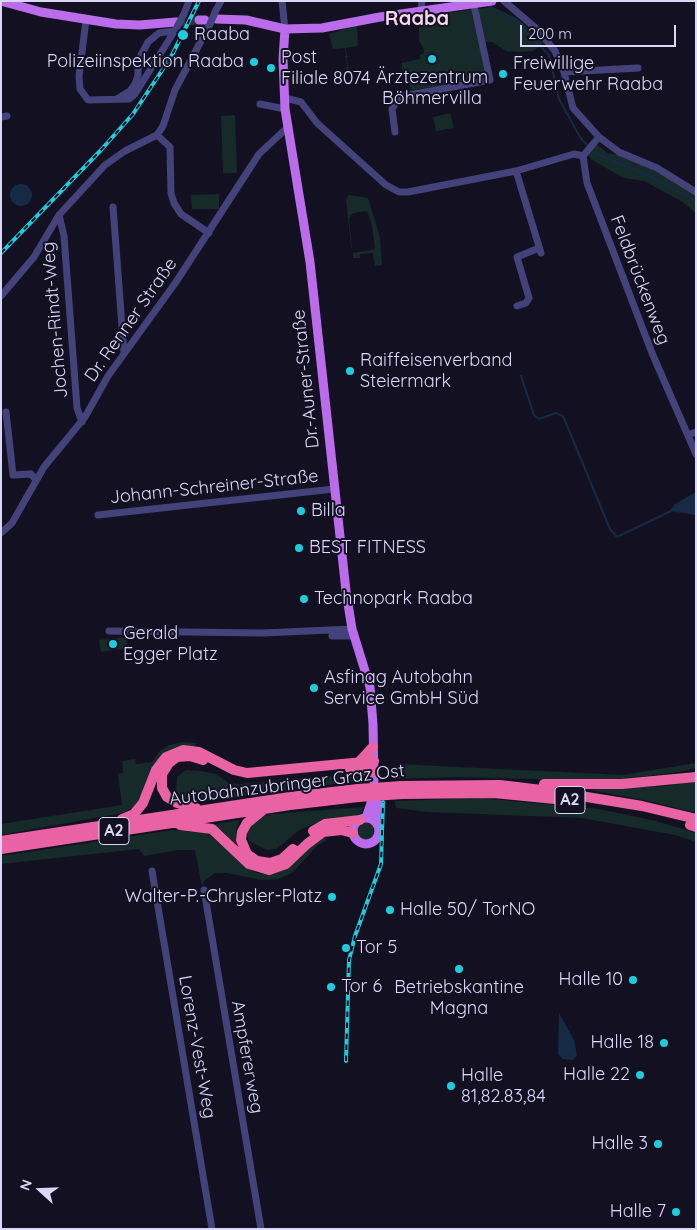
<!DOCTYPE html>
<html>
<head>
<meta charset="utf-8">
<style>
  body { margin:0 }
  #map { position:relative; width:697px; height:1230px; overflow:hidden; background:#131121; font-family:Quicksand,sans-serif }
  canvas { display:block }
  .frame { position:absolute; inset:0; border:2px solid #dad7f9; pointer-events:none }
  .north { position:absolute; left:15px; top:1165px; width:50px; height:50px; -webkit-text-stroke:4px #131121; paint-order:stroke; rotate:290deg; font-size:14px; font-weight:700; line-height:20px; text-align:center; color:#dad7f9 }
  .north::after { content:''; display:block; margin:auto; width:18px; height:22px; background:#dad7f9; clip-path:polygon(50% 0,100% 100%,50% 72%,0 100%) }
  .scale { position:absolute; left:520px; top:25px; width:156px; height:22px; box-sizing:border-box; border:2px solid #dad7f9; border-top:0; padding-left:6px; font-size:15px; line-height:18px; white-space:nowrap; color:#dad7f9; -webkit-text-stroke:4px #131121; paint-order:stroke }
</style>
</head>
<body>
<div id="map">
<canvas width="697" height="1230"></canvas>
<div class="frame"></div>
<div class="north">N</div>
<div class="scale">200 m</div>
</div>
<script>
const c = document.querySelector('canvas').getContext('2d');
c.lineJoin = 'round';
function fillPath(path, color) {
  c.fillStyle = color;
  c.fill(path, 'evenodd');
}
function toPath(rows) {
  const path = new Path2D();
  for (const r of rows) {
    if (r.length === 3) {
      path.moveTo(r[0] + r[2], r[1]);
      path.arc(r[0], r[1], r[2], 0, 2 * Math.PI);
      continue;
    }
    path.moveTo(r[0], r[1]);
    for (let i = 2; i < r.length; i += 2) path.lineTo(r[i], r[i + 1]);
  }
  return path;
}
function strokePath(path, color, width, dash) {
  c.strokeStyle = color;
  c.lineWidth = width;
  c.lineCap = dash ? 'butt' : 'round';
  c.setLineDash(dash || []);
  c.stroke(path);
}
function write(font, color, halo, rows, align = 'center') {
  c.font = font + ' Quicksand,sans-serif';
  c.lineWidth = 4;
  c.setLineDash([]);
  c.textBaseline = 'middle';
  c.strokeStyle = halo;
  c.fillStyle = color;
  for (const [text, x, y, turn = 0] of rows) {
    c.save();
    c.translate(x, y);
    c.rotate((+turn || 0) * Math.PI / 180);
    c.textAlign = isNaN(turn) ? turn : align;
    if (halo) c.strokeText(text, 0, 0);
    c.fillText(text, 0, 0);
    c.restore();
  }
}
fillPath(toPath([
  [493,7,517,18,544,43,533,51,520,52,506,51,492,42,480,42,485,77,411,91,409,83,405,84,401,63,420,59,420,55,424,53,423,47,419,41,419,24,430,24,430,15],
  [357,25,358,46,346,48,347,56,351,57,347,57,348,67,352,68,344,69,347,67,346,57,342,58,346,56,345,48,333,49,329,34],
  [450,113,454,128,436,131,433,117],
  [235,115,237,173,223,173,221,116],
  [596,144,608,153,620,155,666,176,696,194,696,213,681,201,644,181,624,178,592,160,587,154],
  [219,194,219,209,192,209,191,195],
  [349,195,368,198,380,237,382,265,375,266,373,253,360,254,360,258,353,258,353,253,375,249,372,225,367,211,353,213,349,218,352,248,351,247,346,199],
  [126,637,127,648,101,652,99,640],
  [183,742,196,743,195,747,186,746,132,808,122,813,1,835,1,824,122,805,118,774,123,773,122,761,135,759,136,764,152,762,160,751,169,745],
  [696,763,696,768,679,772,607,781,459,777,392,779,398,764,623,775],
  [186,770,201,771,216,774,229,783,239,784,358,773,364,776,365,780,192,803,176,792,177,777],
  [696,781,696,813,653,802,586,789,666,786],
  [480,798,599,809,656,821,696,833,696,842,675,835,582,818,428,812,396,808,395,801],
  [364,807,361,813,354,817,314,824,301,829,276,849,267,850,249,841,246,833,257,818,272,814],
  [240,820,236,830,236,844,222,831,210,825],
  [366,831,9],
  [173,830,206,833,227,848,245,867,257,873,272,874,314,841,326,836,327,840,317,846,292,873,278,879,262,880,227,873,215,873,204,881,202,887,195,850,178,850,144,856,139,849,1,864,1,856]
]), '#152a29');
fillPath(toPath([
  [21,195,11],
  [696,492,696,515,670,511,675,504],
  [559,1013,574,1040,577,1055,573,1060,563,1059,558,1054]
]), '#162945');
strokePath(toPath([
  [487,5,519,24,549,55,559,99,580,137,593,152,645,174,696,201],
  [521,376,534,415,539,419,556,413,563,416,610,529,617,537,673,510]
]), '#162945', 2);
strokePath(toPath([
  [176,22,199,20]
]), '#312f41', 9, [9, 4.5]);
strokePath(toPath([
  [282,1,285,29],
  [504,1,538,30,555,51,564,72,573,108,599,137,619,152,657,168,696,192],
  [216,10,221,1],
  [421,11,422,1],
  [184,14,189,1],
  [86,20,79,76,80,89,88,100,129,99,135,94,177,27],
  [564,72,638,68],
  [285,98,301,102,317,123,386,185,399,192,408,192,516,171],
  [117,99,130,91,135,84,138,75,138,61,148,42,159,33,174,31],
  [260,104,285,109],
  [1,117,7,116],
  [395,132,392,109,399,97,490,80,474,5],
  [157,135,170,147,171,193,174,203,181,214,209,233],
  [599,137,583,156,587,183,652,353,696,454],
  [113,207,124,353],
  [59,215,64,236,77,408,82,422],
  [541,253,516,171,574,154,583,156],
  [1,296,34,257,59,215,105,165,125,151,157,135,163,126,175,90,210,24],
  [517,306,526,303,529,298,517,257,539,248],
  [6,412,13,475,31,474,36,480],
  [688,435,696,432],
  [98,515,334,489],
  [1,533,12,523,44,467,85,417,108,376,176,282,259,154,289,126],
  [109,631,263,633,352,629],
  [332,636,354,636],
  [152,871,212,1229],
  [204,890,261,1229]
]), '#44427a', 7);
strokePath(toPath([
  [1,1,41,12,116,24,140,25,176,22],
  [216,19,246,20,285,29,322,28,380,17,492,1],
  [199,20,205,20],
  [285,29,283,59,285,109,310,262,346,591,352,629,370,687,373,724,374,781],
  [366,831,13],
  [366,818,371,803],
  [376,822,377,803]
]), '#ba6ceb', 9);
strokePath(toPath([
  [359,762,373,747],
  [350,769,374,771],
  [544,784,622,784,696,777],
  [402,786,500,785,550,791,642,806,696,819],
  [402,794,494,793,575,801],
  [196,808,177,803,167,797,162,788,162,774,169,763,177,757,190,756,203,760],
  [263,810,247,823,242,832,241,840,247,854,257,861,270,863,282,859,293,849],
  [122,819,134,814,143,803,156,770,166,757,183,750,199,752,234,770,247,773,374,761],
  [180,825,212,829,249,864,269,870,286,864,307,844,323,832,341,830,353,833],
  [690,825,696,827],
  [313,831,325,824,360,820],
  [1,841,290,797,358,789],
  [1,849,290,805,358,797]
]), '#e962a4', 10);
const rail = toPath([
  [1,253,101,150,133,114,171,57,199,1],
  [346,1061,349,960,355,936,381,864,383,802]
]);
strokePath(rail, '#1fccdd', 4);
strokePath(rail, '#131121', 2, [5.5]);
strokePath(toPath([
  [210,24,216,10],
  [177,27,184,14]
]), '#44427a', 7);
strokePath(toPath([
  [358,789,402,786],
  [358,797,402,794]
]), '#e962a4', 10);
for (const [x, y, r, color] of [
  [183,35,6,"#1fccdd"],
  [432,59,5,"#1fccdd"],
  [254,62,5,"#1fccdd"],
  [271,68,5,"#1fccdd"],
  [503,74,5,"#1fccdd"],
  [350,371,5,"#1fccdd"],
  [301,511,5,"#1fccdd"],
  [299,548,5,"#1fccdd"],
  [304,599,5,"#1fccdd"],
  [113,644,5,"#1fccdd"],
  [314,688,5,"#1fccdd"],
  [332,897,5,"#1fccdd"],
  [390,910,5,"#1fccdd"],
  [346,948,5,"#1fccdd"],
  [459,969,5,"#1fccdd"],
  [633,980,5,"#1fccdd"],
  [331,987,5,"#1fccdd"],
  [664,1043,5,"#1fccdd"],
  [640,1075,5,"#1fccdd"],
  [451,1086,5,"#1fccdd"],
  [658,1144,5,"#1fccdd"],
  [676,1212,5,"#1fccdd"]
]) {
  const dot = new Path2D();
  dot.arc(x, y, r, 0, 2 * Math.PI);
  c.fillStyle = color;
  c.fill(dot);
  strokePath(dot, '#131121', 2);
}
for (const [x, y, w] of [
  [570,800,30],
  [114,831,30]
]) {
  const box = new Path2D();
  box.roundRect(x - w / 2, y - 13.5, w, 27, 4);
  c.fillStyle = '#131121';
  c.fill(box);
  strokePath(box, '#dad7f9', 1);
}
write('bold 16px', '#dad7f9', null, [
  ["A2",570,800],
  ["A2",114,831]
]);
write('18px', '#dad7f9', '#131121', [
  ["Raaba",194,35],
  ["Post",281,58],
  ["Filiale 8074",281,79],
  ["Polizeiinspektion Raaba",244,62,"right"],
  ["Freiwillige",513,64],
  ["Feuerwehr Raaba",513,85],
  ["Ärztezentrum",432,78,"center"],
  ["Böhmervilla",432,99,"center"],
  ["Raiffeisenverband",360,361],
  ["Steiermark",360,382],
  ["Billa",311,511],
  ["BEST FITNESS",309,548],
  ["Technopark Raaba",314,599],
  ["Gerald",123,634],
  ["Egger Platz",123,655],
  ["Asfinag Autobahn",324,678],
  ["Service GmbH Süd",324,699],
  ["Walter-P.-Chrysler-Platz",322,897,"right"],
  ["Halle 50/ TorNO",400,910],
  ["Tor 5",356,948],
  ["Halle 10",623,980,"right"],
  ["Tor 6",341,987],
  ["Betriebskantine",459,988,"center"],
  ["Magna",459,1009,"center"],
  ["Halle 18",654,1043,"right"],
  ["Halle 22",630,1075,"right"],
  ["Halle",461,1076],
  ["81,82.83,84",461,1097],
  ["Halle 3",648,1144,"right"],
  ["Halle 7",666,1212,"right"]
], 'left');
write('18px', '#dad7f9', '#131121', [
  ["Feldbrückenweg",640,280,69],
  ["Jochen-Rindt-Weg",55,320,-95],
  ["Dr. Renner Straße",131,320,-55],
  ["Dr.-Auner-Straße",306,379,-96],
  ["Johann-Schreiner-Straße",214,487,-6],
  ["Autobahnzubringer Graz Ost",287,785,-7],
  ["Lorenz-Vest-Weg",197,1047,80],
  ["Ampfererweg",247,1057,80]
]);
write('bold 20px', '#fad8ee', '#131121', [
  ["Raaba",417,19]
]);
</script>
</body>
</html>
